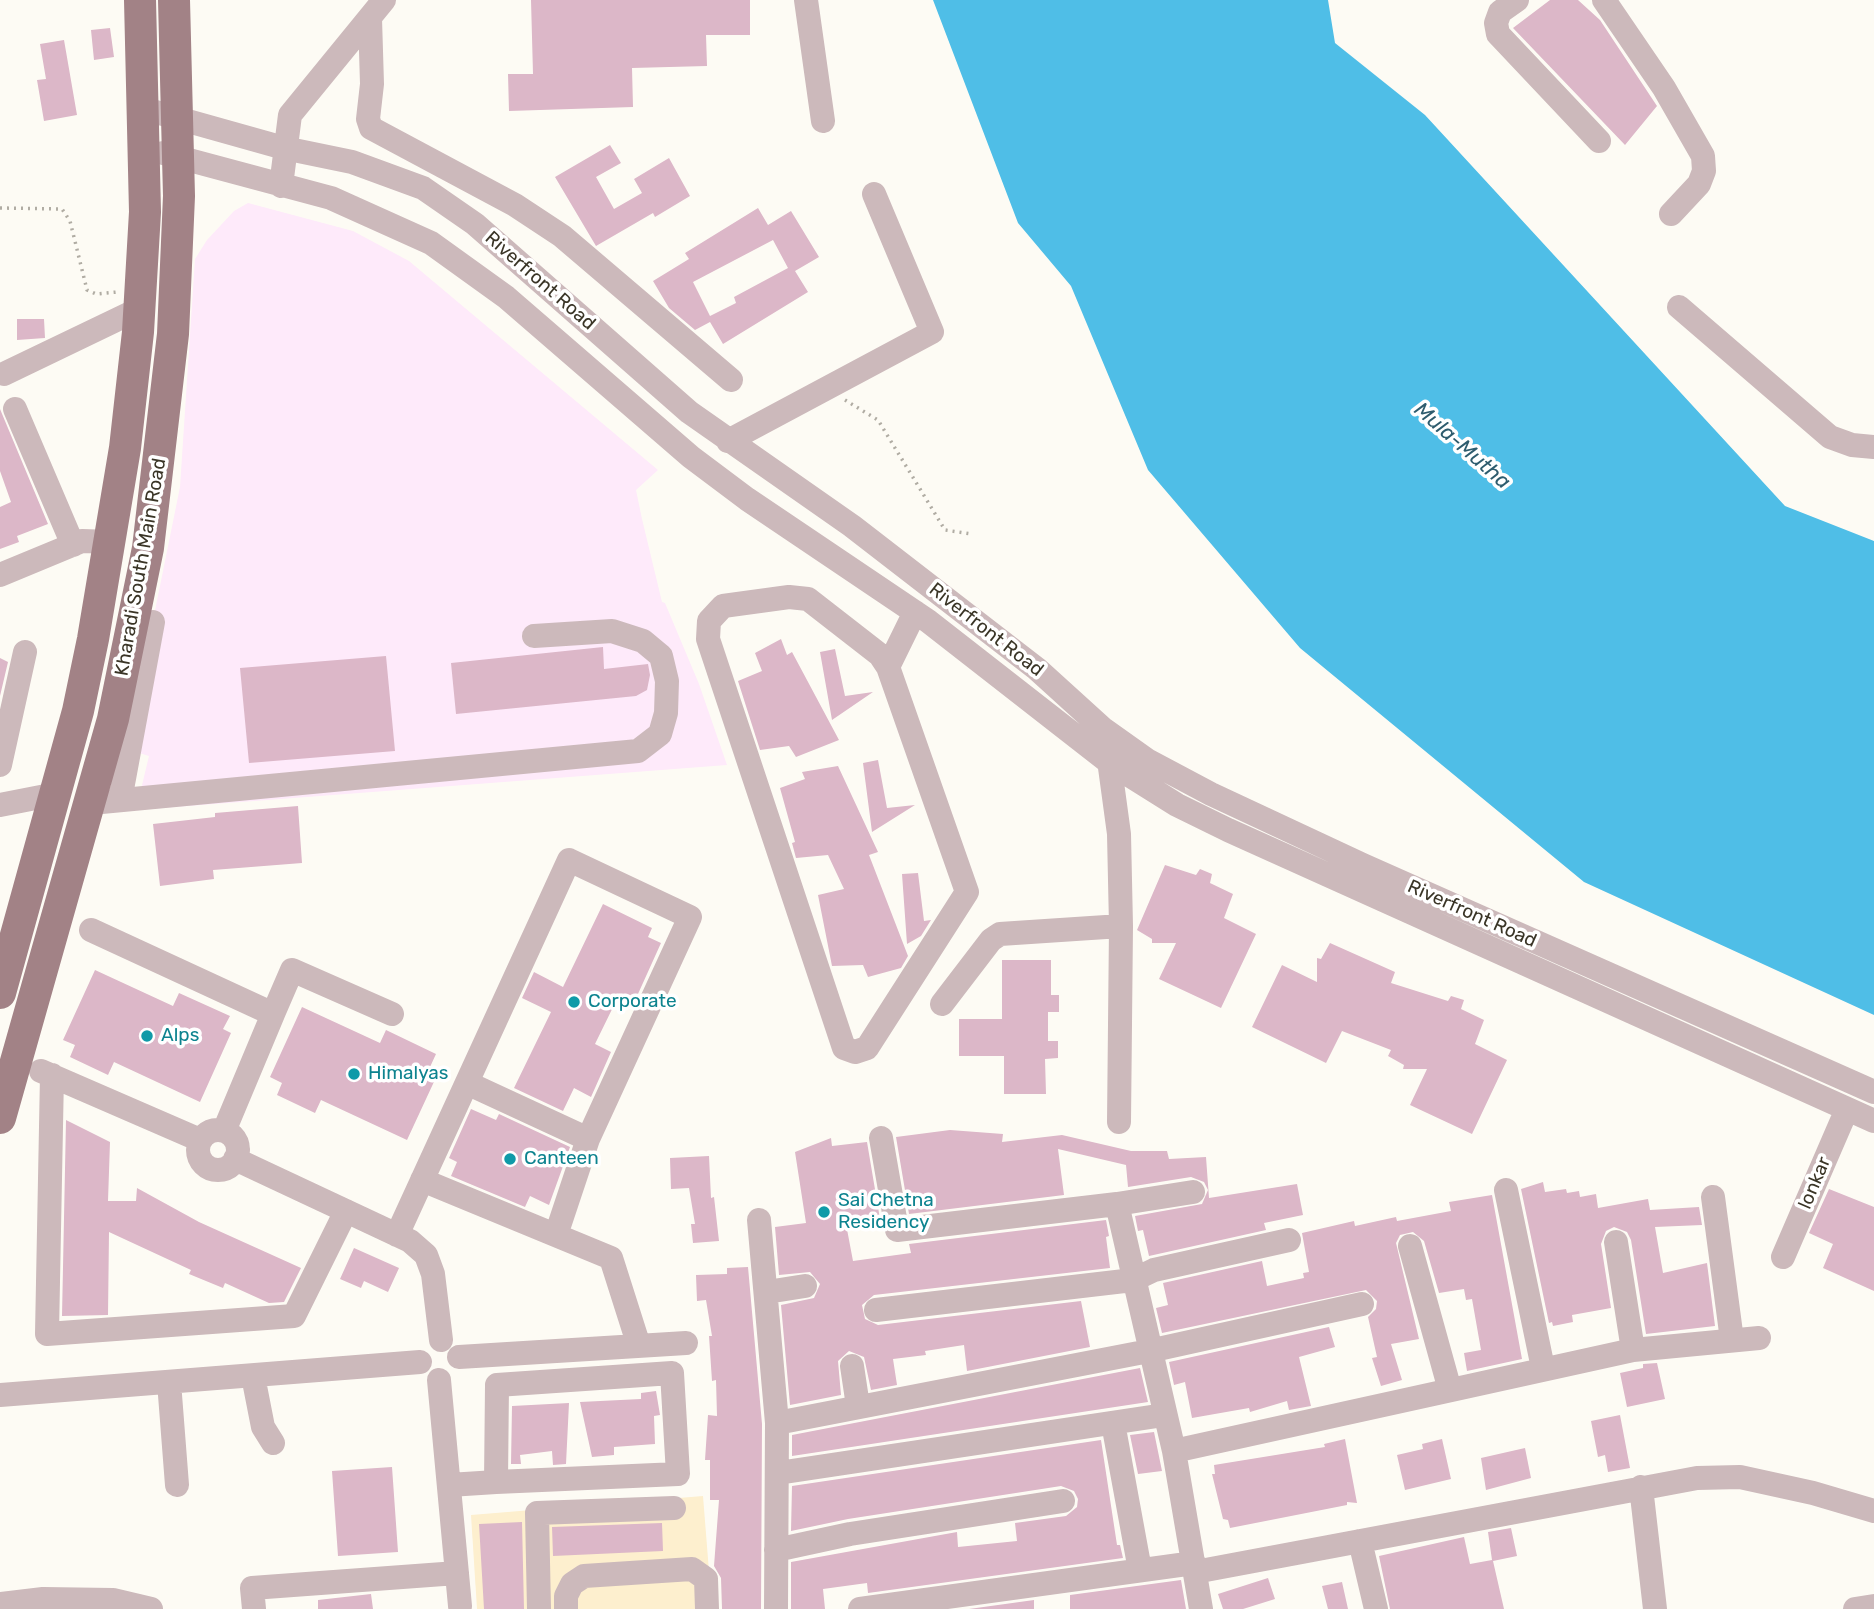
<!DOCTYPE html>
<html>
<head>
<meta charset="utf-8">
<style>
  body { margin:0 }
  canvas { display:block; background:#fdfbf4 }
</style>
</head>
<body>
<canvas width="1874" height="1609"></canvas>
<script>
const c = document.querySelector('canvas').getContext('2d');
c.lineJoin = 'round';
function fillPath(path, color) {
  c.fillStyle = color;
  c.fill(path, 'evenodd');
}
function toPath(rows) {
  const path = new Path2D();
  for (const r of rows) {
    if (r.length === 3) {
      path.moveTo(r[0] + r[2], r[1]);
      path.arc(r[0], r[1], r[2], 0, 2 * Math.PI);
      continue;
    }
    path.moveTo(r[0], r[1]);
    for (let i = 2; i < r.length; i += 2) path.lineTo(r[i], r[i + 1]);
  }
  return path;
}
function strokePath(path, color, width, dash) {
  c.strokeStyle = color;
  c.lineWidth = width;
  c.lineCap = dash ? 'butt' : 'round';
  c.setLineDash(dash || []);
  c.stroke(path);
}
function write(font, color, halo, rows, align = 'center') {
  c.font = font + ' Rubik,sans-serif';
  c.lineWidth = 7;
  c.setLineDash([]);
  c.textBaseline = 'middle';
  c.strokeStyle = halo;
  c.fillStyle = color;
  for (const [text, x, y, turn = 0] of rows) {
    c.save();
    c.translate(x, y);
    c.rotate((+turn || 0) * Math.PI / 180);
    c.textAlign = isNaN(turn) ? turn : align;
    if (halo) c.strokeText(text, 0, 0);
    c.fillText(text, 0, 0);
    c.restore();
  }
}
fillPath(toPath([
  [703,1496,712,1609,477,1609,471,1515]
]), '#fdefce');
fillPath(toPath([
  [248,203,353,231,409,261,658,470,636,490,642,519,662,602,665,603,699,684,727,765,136,810,149,756,123,748,145,660,180,487,195,259,207,240,234,211]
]), '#feeafa');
fillPath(toPath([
  [933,0,1328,0,1335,43,1425,115,1785,506,1874,541,1874,1015,1584,882,1300,648,1148,470,1071,286,1018,223]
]), '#4fbee7');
fillPath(toPath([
  [531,0,750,0,750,35,706,35,707,66,632,68,633,107,509,111,508,74,533,74],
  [1550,0,1578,0,1600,20,1657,106,1625,145,1513,28],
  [110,28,114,57,94,60,91,30],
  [64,40,77,115,44,121,37,80,46,79,40,44],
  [610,145,621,163,596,177,614,209,642,193,634,179,669,158,690,196,655,217,653,213,596,246,555,177],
  [758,208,768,225,791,211,819,257,795,271,808,292,723,344,710,322,695,330,669,308,653,281,689,259,685,253],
  [773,240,788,268,734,297,736,303,710,316,693,282],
  [17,319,44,319,45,338,17,340],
  [0,409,48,524,17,536,19,542,0,549,0,507,11,502,0,471],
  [781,639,787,655,792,652,839,740,796,757,789,746,760,750,738,681,762,671,755,653],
  [603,647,604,669,648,664,650,675,647,690,636,696,456,714,451,663],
  [835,649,845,696,873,692,832,720,820,652],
  [386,656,395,751,249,763,240,668],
  [0,658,8,662,0,696],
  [878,760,887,808,915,805,872,832,863,763],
  [838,766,878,852,869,855,908,956,901,968,868,977,863,965,832,966,818,895,844,889,828,855,796,858,792,843,795,842,780,788,805,779,802,772],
  [298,806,302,863,213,870,214,879,160,886,153,824,215,817,215,813],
  [1165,865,1196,875,1200,869,1212,874,1210,883,1233,894,1224,918,1256,934,1221,1008,1159,979,1176,943,1152,943,1152,939,1137,930],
  [918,873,924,921,931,920,921,936,907,944,902,874],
  [603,904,652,928,648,937,661,943,633,1005,618,997,595,1044,611,1052,591,1097,574,1088,563,1111,514,1088,551,1012,522,998,534,972,563,987],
  [1330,943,1395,972,1391,983,1448,1001,1451,996,1464,1000,1461,1009,1484,1020,1475,1044,1507,1060,1472,1134,1410,1105,1427,1069,1403,1069,1404,1065,1388,1056,1391,1050,1342,1031,1326,1063,1252,1027,1282,965,1317,982,1317,958,1321,959],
  [1002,960,1051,960,1051,995,1059,995,1059,1012,1048,1012,1048,1041,1058,1041,1058,1058,1045,1059,1046,1094,1004,1094,1004,1056,959,1056,959,1019,1002,1019],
  [95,970,173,1006,179,993,230,1016,223,1029,231,1033,200,1102,114,1062,108,1075,70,1057,75,1045,63,1040],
  [302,1007,380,1043,386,1030,436,1054,430,1067,439,1071,407,1140,321,1100,315,1113,277,1095,282,1083,270,1077],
  [471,1109,496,1120,499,1114,570,1147,549,1205,530,1196,525,1207,451,1176,457,1162,449,1158],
  [66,1120,110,1142,108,1201,136,1201,137,1188,199,1222,301,1268,284,1302,269,1303,225,1283,223,1288,189,1274,191,1270,109,1232,108,1315,62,1316],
  [950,1130,1003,1134,1002,1142,1062,1135,1131,1151,1167,1151,1169,1159,1206,1157,1209,1198,1297,1184,1303,1215,1264,1223,1266,1230,1149,1256,1143,1230,1138,1231,1135,1216,1202,1204,1208,1190,1204,1182,1191,1177,1128,1187,1126,1165,1058,1149,1064,1195,909,1214,896,1137],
  [831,1138,832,1146,867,1142,880,1219,846,1224,853,1261,911,1253,909,1244,1106,1220,1109,1236,1106,1237,1110,1268,874,1295,862,1305,865,1319,878,1325,1081,1301,1090,1347,967,1371,964,1345,925,1351,926,1355,893,1359,897,1385,871,1390,864,1357,849,1351,838,1361,841,1395,790,1405,781,1305,814,1298,820,1284,810,1272,779,1275,775,1227,806,1223,795,1152],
  [709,1156,711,1198,714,1197,719,1241,693,1243,691,1224,695,1224,689,1188,671,1189,670,1158],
  [1543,1182,1545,1192,1566,1189,1567,1193,1579,1191,1580,1197,1596,1194,1598,1208,1648,1199,1650,1210,1699,1207,1702,1225,1655,1227,1663,1273,1707,1263,1715,1326,1646,1334,1631,1240,1627,1232,1614,1227,1606,1231,1601,1244,1611,1308,1572,1315,1573,1322,1553,1326,1552,1322,1549,1323,1521,1189],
  [1829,1189,1874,1207,1874,1291,1823,1268,1833,1244,1809,1233],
  [1492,1195,1522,1359,1467,1371,1464,1353,1481,1350,1472,1299,1466,1300,1464,1289,1439,1293,1424,1241,1413,1232,1400,1235,1396,1243,1419,1339,1391,1344,1402,1380,1381,1386,1372,1358,1377,1357,1368,1317,1376,1309,1377,1301,1366,1290,1162,1333,1156,1308,1168,1305,1163,1283,1262,1261,1267,1286,1304,1278,1303,1273,1309,1272,1302,1233,1354,1221,1355,1226,1396,1217,1397,1221,1451,1211,1449,1202],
  [354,1248,399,1268,388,1292,364,1281,361,1288,340,1279],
  [748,1267,762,1424,761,1609,722,1609,721,1578,714,1566,719,1500,710,1500,710,1460,705,1460,708,1415,717,1416,716,1380,712,1381,709,1336,712,1336,706,1300,697,1301,696,1275,727,1274,727,1268],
  [1329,1327,1335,1347,1299,1357,1311,1406,1289,1410,1287,1401,1250,1412,1249,1408,1192,1418,1185,1382,1174,1385,1169,1362],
  [1657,1363,1665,1399,1627,1407,1620,1373,1643,1368,1643,1364],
  [1140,1368,1148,1402,792,1456,792,1435],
  [656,1391,660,1415,654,1416,655,1444,614,1447,614,1455,592,1457,580,1402,641,1399,641,1393],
  [569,1403,566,1464,553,1465,552,1451,520,1455,521,1464,511,1464,512,1406],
  [1620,1415,1630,1468,1608,1472,1605,1455,1598,1457,1591,1421],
  [1154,1432,1162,1471,1138,1474,1130,1435],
  [1345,1439,1357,1503,1347,1502,1347,1505,1230,1528,1228,1520,1223,1519,1212,1474,1215,1474,1214,1465,1325,1447,1324,1444],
  [1442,1439,1451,1479,1405,1490,1397,1455,1423,1449,1422,1444],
  [1101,1440,1117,1545,1120,1545,1123,1558,868,1593,867,1583,823,1589,825,1609,791,1609,791,1562,957,1532,958,1547,1017,1541,1015,1523,1066,1516,1077,1507,1078,1499,1074,1491,1061,1486,848,1519,791,1531,792,1486],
  [1525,1448,1531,1478,1486,1490,1481,1458],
  [392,1467,398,1552,338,1556,332,1471],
  [522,1522,524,1609,484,1609,479,1524],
  [662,1523,663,1551,553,1556,552,1527],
  [1511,1528,1517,1556,1493,1561,1504,1609,1390,1609,1379,1556,1464,1537,1470,1564,1492,1560,1488,1532],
  [1268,1578,1275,1599,1243,1609,1223,1609,1218,1594],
  [1181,1580,1186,1609,1070,1609,1070,1595],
  [1342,1582,1348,1609,1328,1609,1322,1586],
  [371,1594,373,1609,318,1609,318,1600],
  [1034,1600,1034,1609,969,1609]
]), '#dcb7c8');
strokePath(toPath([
  [0,208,62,209,70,221,87,290,96,294,117,292],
  [845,400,878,420,945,530,972,534]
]), '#b0aca3', 3.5, [2, 5]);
strokePath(toPath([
  [806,0,823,121],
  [1517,0,1500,12,1496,23,1498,34,1599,141],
  [1604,0,1664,88,1703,156,1704,171,1699,184,1671,214],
  [370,18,372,84,368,119,371,128,515,205,562,236,731,380],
  [145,109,284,148,352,162,423,188,475,224,689,412,852,526,1037,669,1102,728,1147,760,1211,794,1363,865,1874,1092],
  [163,153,331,198,431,243,506,297,691,457,747,499,928,621,1110,763,1177,805,1228,830,1874,1121],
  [281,186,290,115,384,0],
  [1679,307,1830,437,1852,445,1874,447],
  [4,374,139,309],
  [15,409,73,545],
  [728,441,932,332,874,194],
  [0,575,82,541,111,542],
  [789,597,808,599,880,655,888,667,967,892,867,1048,855,1052,844,1048,708,639,709,621,723,606,789,597],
  [888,667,915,612],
  [1108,753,1119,834,1121,926,1119,1122],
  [0,765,25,652],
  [120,800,153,622],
  [91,803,638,751,660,734,666,713,667,681,661,656,643,641,612,631,534,636],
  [0,805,56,794],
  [91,930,273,1014,224,1131],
  [942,1004,991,940,1000,934,1121,926],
  [273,1014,292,970,392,1014],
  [41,1071,200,1140],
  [52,1075,47,1334,294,1316,346,1211],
  [467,1083,588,1139],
  [218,1150,20],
  [881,1138,897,1230,1117,1204,1193,1192],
  [235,1159,410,1241,426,1255,433,1274,441,1340],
  [422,1180,611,1258,639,1346],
  [1506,1190,1543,1368],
  [1713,1197,1732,1340],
  [1117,1204,1174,1451,1201,1609],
  [759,1220,777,1423,776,1609],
  [397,1235,569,860,690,917,588,1139,556,1235],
  [1616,1242,1633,1350],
  [1410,1246,1450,1390],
  [1783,1257,1847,1109],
  [767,1292,805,1286],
  [876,1310,1133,1280,1154,1270,1289,1240],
  [459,1357,686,1343],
  [852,1366,858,1406],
  [253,1376,263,1427,273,1443],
  [439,1380,460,1606],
  [169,1382,177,1485],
  [0,1395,420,1362],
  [777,1423,1149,1351,1362,1304],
  [1113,1423,1140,1570],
  [1174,1451,1633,1350,1759,1338],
  [778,1473,1164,1415],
  [449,1485,496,1482,497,1385,672,1373,678,1474,496,1482],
  [1641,1487,1655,1609],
  [1360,1541,1376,1609],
  [776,1550,850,1534,1063,1501],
  [1195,1572,1697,1478,1740,1477,1813,1493,1874,1511],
  [0,1604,43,1599,113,1600,151,1609],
  [254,1609,252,1588,457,1573],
  [539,1609,537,1513,674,1508],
  [566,1609,566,1596,572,1584,584,1576,692,1569,706,1579,707,1609],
  [860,1609,1194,1563],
  [1855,1609,1874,1606]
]), '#ccb9bb', 24);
strokePath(toPath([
  [0,993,78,711,93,639,125,448,138,332,145,212,140,0],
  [0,1118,113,719,148,548,173,334,179,196,174,0]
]), '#a28286', 32);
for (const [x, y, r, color] of [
  [574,1002,7,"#0f9aa8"],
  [147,1036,7,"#0f9aa8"],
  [354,1074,7,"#0f9aa8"],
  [510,1159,7,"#0f9aa8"],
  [824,1212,7,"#0f9aa8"]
]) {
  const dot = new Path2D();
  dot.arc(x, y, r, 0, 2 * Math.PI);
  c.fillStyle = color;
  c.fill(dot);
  strokePath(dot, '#fff', 2.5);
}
write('19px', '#3a3527', '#fff', [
  ["Riverfront Road",540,281,41],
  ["Kharadi South Main Road",141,567,-80],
  ["Riverfront Road",986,630,38],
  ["Riverfront Road",1472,914,24],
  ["lonkar",1815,1183,-67]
]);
write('19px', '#0d838f', '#fff', [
  ["Corporate",588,1002],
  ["Alps",161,1036],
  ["Himalyas",368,1074],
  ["Canteen",524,1159],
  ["Sai Chetna",838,1201],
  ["Residency",838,1223]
], 'left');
write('italic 21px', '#2e5c6e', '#fff', [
  ["Mula-Mutha",1462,446,41]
]);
</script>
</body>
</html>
